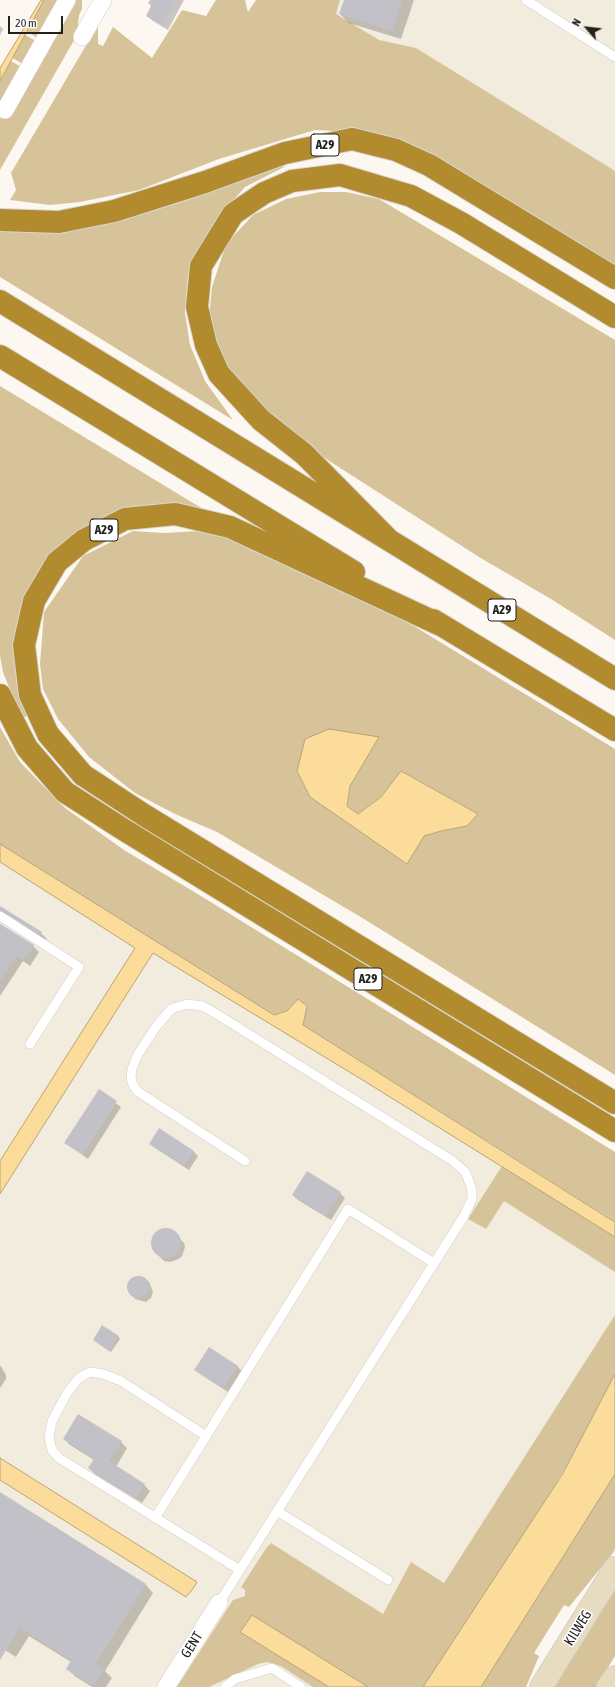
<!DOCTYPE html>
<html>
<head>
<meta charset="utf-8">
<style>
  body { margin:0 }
  #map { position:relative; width:615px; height:1687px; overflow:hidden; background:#fcf8f1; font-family:"Asap Condensed",sans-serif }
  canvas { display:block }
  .north { position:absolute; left:567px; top:8px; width:40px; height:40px; -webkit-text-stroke:3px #fff; paint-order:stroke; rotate:298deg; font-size:11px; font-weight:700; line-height:16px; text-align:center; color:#22211e }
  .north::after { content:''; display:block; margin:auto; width:14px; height:18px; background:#22211e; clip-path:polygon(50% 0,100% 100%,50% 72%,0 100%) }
  .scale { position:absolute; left:8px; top:16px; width:55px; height:18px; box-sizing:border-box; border:2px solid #22211e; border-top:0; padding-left:5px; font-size:12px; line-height:14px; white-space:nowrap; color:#22211e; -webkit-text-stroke:3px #fff; paint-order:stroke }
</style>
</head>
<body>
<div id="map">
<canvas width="615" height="1687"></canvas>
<div class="north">N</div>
<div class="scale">20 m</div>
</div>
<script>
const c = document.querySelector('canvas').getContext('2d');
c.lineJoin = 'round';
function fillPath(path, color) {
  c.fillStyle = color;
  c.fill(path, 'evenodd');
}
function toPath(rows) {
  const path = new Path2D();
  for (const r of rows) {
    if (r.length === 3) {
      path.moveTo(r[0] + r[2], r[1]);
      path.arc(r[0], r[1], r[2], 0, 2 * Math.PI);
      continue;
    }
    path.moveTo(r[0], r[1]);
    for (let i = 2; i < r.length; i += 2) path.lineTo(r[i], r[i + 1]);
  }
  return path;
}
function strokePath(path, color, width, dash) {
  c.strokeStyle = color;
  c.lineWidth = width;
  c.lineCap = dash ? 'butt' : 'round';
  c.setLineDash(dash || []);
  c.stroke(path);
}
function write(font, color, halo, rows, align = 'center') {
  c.font = font + ' "Asap Condensed",sans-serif';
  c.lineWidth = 3.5;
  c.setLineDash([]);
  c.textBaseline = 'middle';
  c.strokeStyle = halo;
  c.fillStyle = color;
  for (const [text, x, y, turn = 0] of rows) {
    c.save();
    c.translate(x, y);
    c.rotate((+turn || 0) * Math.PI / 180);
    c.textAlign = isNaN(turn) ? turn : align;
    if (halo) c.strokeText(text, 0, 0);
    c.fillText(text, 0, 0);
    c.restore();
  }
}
fillPath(toPath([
  [307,0,615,0,615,215],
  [0,849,615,1233,615,1387,584,1448,427,1687,0,1687]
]), '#f2ecde');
fillPath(toPath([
  [44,0,62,0,40,39,27,32],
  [72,0,82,0,82,9,79,15,77,35,0,170,0,81,11,61,23,68],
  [216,0,245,0,248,12,256,0,340,0,336,14,379,40,416,48,615,171,615,276,355,132,315,130,219,159,139,190,80,202,50,205,10,200,16,190,11,173,98,25,98,44,103,46,113,27,152,58,182,10,206,16],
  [25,35,38,42,25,65,12,58],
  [286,166,245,187,223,212,188,275,185,313,190,345,205,381,233,420,0,277,0,229,111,221,179,203,244,175],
  [320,192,346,192,379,199,615,340,615,640,551,599,479,557,281,430,221,361,209,319,212,287,226,244,253,215,286,199],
  [0,386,208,512,159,505,32,584,28,716,23,717,12,695,3,672,0,656],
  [217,530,355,590,615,749,615,1075,364,919,217,832,175,814,135,793,89,757,58,719,43,689,40,664,44,612,83,556,133,531,164,533],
  [378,738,350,786,347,807,358,814,381,797,401,771,478,814,441,831,424,836,406,864,297,771],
  [0,727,20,762,65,808,124,850,201,896,615,1152,615,1222,303,1025,307,1006,298,999,287,1011,274,1015,0,844],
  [502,1166,615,1237,615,1272,504,1201,486,1229,468,1219],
  [615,1315,615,1374,575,1452,535,1518,423,1687,368,1687,252,1615,240,1632,329,1687,313,1687,281,1666,267,1662,258,1664,209,1687,177,1687,233,1600,245,1596,245,1590,241,1587,267,1547,271,1543,383,1614,411,1562,444,1583],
  [615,1474,615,1549,613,1553,569,1607,564,1605,534,1653,539,1656,526,1687,481,1687],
  [615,1588,615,1656,596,1687,553,1687]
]), '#d7c399');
const water = toPath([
  [41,0,44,0,0,81,0,68,41,0],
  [329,729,379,737,350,786,347,806,358,814,381,797,401,771,478,814,467,826,441,831,424,836,407,864,310,797,297,771,305,739,329,729],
  [0,844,274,1015,287,1011,298,999,307,1006,303,1025,608,1218,615,1222,615,1237,361,1079,153,953,0,1194,0,1161,135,948,0,862,0,844],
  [615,1374,615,1474,481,1687,423,1687,562,1475,615,1374],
  [0,1458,197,1582,192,1590,186,1597,0,1480,0,1458],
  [252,1615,368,1687,329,1687,240,1632,252,1615]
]);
fillPath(water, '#fbdc9a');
strokePath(water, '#baa475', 1);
fillPath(toPath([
  [150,0,184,0,168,30,153,21,147,16,152,7,148,3],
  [345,0,414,0,401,39,349,23,340,14],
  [0,26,3,29,0,35],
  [0,907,41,933,47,939,46,940,10,916,4,916,0,919,0,924,33,946,39,952,30,966,23,961,0,996],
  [99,1091,121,1107,88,1159,66,1143],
  [160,1129,194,1152,198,1156,189,1170,155,1148,151,1144],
  [307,1172,340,1193,345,1198,331,1220,298,1200,293,1195],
  [164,1229,173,1231,184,1243,185,1247,182,1256,179,1259,170,1262,164,1261,153,1250,152,1245,153,1236,156,1232],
  [137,1276,144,1277,149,1282,153,1292,151,1298,146,1302,135,1299,127,1288,129,1281],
  [118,1336,120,1339,111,1352,94,1340],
  [0,1365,6,1375,6,1379,0,1388],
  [237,1366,242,1371,228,1392,200,1374,196,1370],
  [64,1439,121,1442,127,1448,116,1467,144,1485,150,1491,142,1503,95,1474,89,1468,94,1460,70,1445],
  [0,1493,145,1584,153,1593,105,1671,112,1678,106,1687,92,1687,76,1677,67,1669,71,1662,29,1636,16,1657,0,1647]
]), '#0003');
fillPath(toPath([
  [154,0,176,0,162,25,146,16],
  [344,0,402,0,392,31,339,14],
  [0,906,42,932,40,935,0,910],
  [0,924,34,945,24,960,16,956,0,981],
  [99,1089,117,1101,83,1155,64,1143],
  [159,1128,194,1151,184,1166,149,1144],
  [307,1171,341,1192,326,1216,292,1195],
  [166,1243,15],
  [138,1287,11],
  [102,1325,119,1336,109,1351,93,1340],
  [209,1347,238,1366,223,1388,194,1370],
  [78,1414,122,1441,109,1461,145,1484,136,1498,88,1468,94,1459,63,1439],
  [0,1492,146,1584,96,1663,104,1669,93,1686,66,1669,71,1660,20,1628,0,1660]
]), '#c3c1c8');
const lane = toPath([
  [526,0,615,57],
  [0,916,79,967,30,1044],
  [206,1436,121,1381,103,1374,90,1372,79,1378,67,1393,52,1421,49,1438,52,1450,59,1458,240,1570],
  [277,1511,388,1580],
  [155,1518,348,1209,434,1263],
  [219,1603,464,1216,472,1199,472,1190,466,1173,453,1161,210,1010,202,1006,187,1004,171,1009,155,1028,137,1056,132,1069,131,1078,133,1085,137,1091,143,1095,245,1161],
  [225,1687,235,1679,272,1668,301,1687]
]);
const street = toPath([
  [82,37,103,0],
  [5,110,67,0],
  [166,1687,219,1603]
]);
const secondary = toPath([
  [541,1687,615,1568],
  [608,1687,615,1677]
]);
const highway = toPath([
  [0,220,59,222,114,211,205,182,285,153,352,139,396,150,429,165,615,278],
  [0,301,615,679],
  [0,356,354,572],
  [389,540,304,454,261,420,219,374,206,345,197,307,201,266,233,214,264,193,292,181,340,175,411,196,461,223,615,317],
  [433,620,615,730],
  [445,627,230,527,175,514,125,519,84,540,57,562,34,601,24,645,30,695,48,734,83,775,144,815,615,1103],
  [0,695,27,748,65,792,121,828,615,1131]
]);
strokePath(lane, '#d2cfc8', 10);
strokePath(street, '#d2cfc8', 18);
strokePath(secondary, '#d2cfc8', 24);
strokePath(highway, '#d7d7d6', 24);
strokePath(lane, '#fff', 9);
strokePath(street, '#fff', 17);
strokePath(secondary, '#e8dcc0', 22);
strokePath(highway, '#b18b2e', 22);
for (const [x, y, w] of [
  [325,145,28],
  [104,530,28],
  [502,610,28],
  [368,979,28]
]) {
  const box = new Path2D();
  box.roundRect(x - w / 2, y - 11, w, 22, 3);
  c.fillStyle = '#fff';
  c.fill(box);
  strokePath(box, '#22211e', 1);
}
write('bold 13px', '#22211e', null, [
  ["A29",325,145],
  ["A29",104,530],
  ["A29",502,610],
  ["A29",368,979]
]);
write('14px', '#22211e', '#fff', [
  ["KILWEG",578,1628,-58],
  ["GENT",192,1645,-58]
]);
</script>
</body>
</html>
